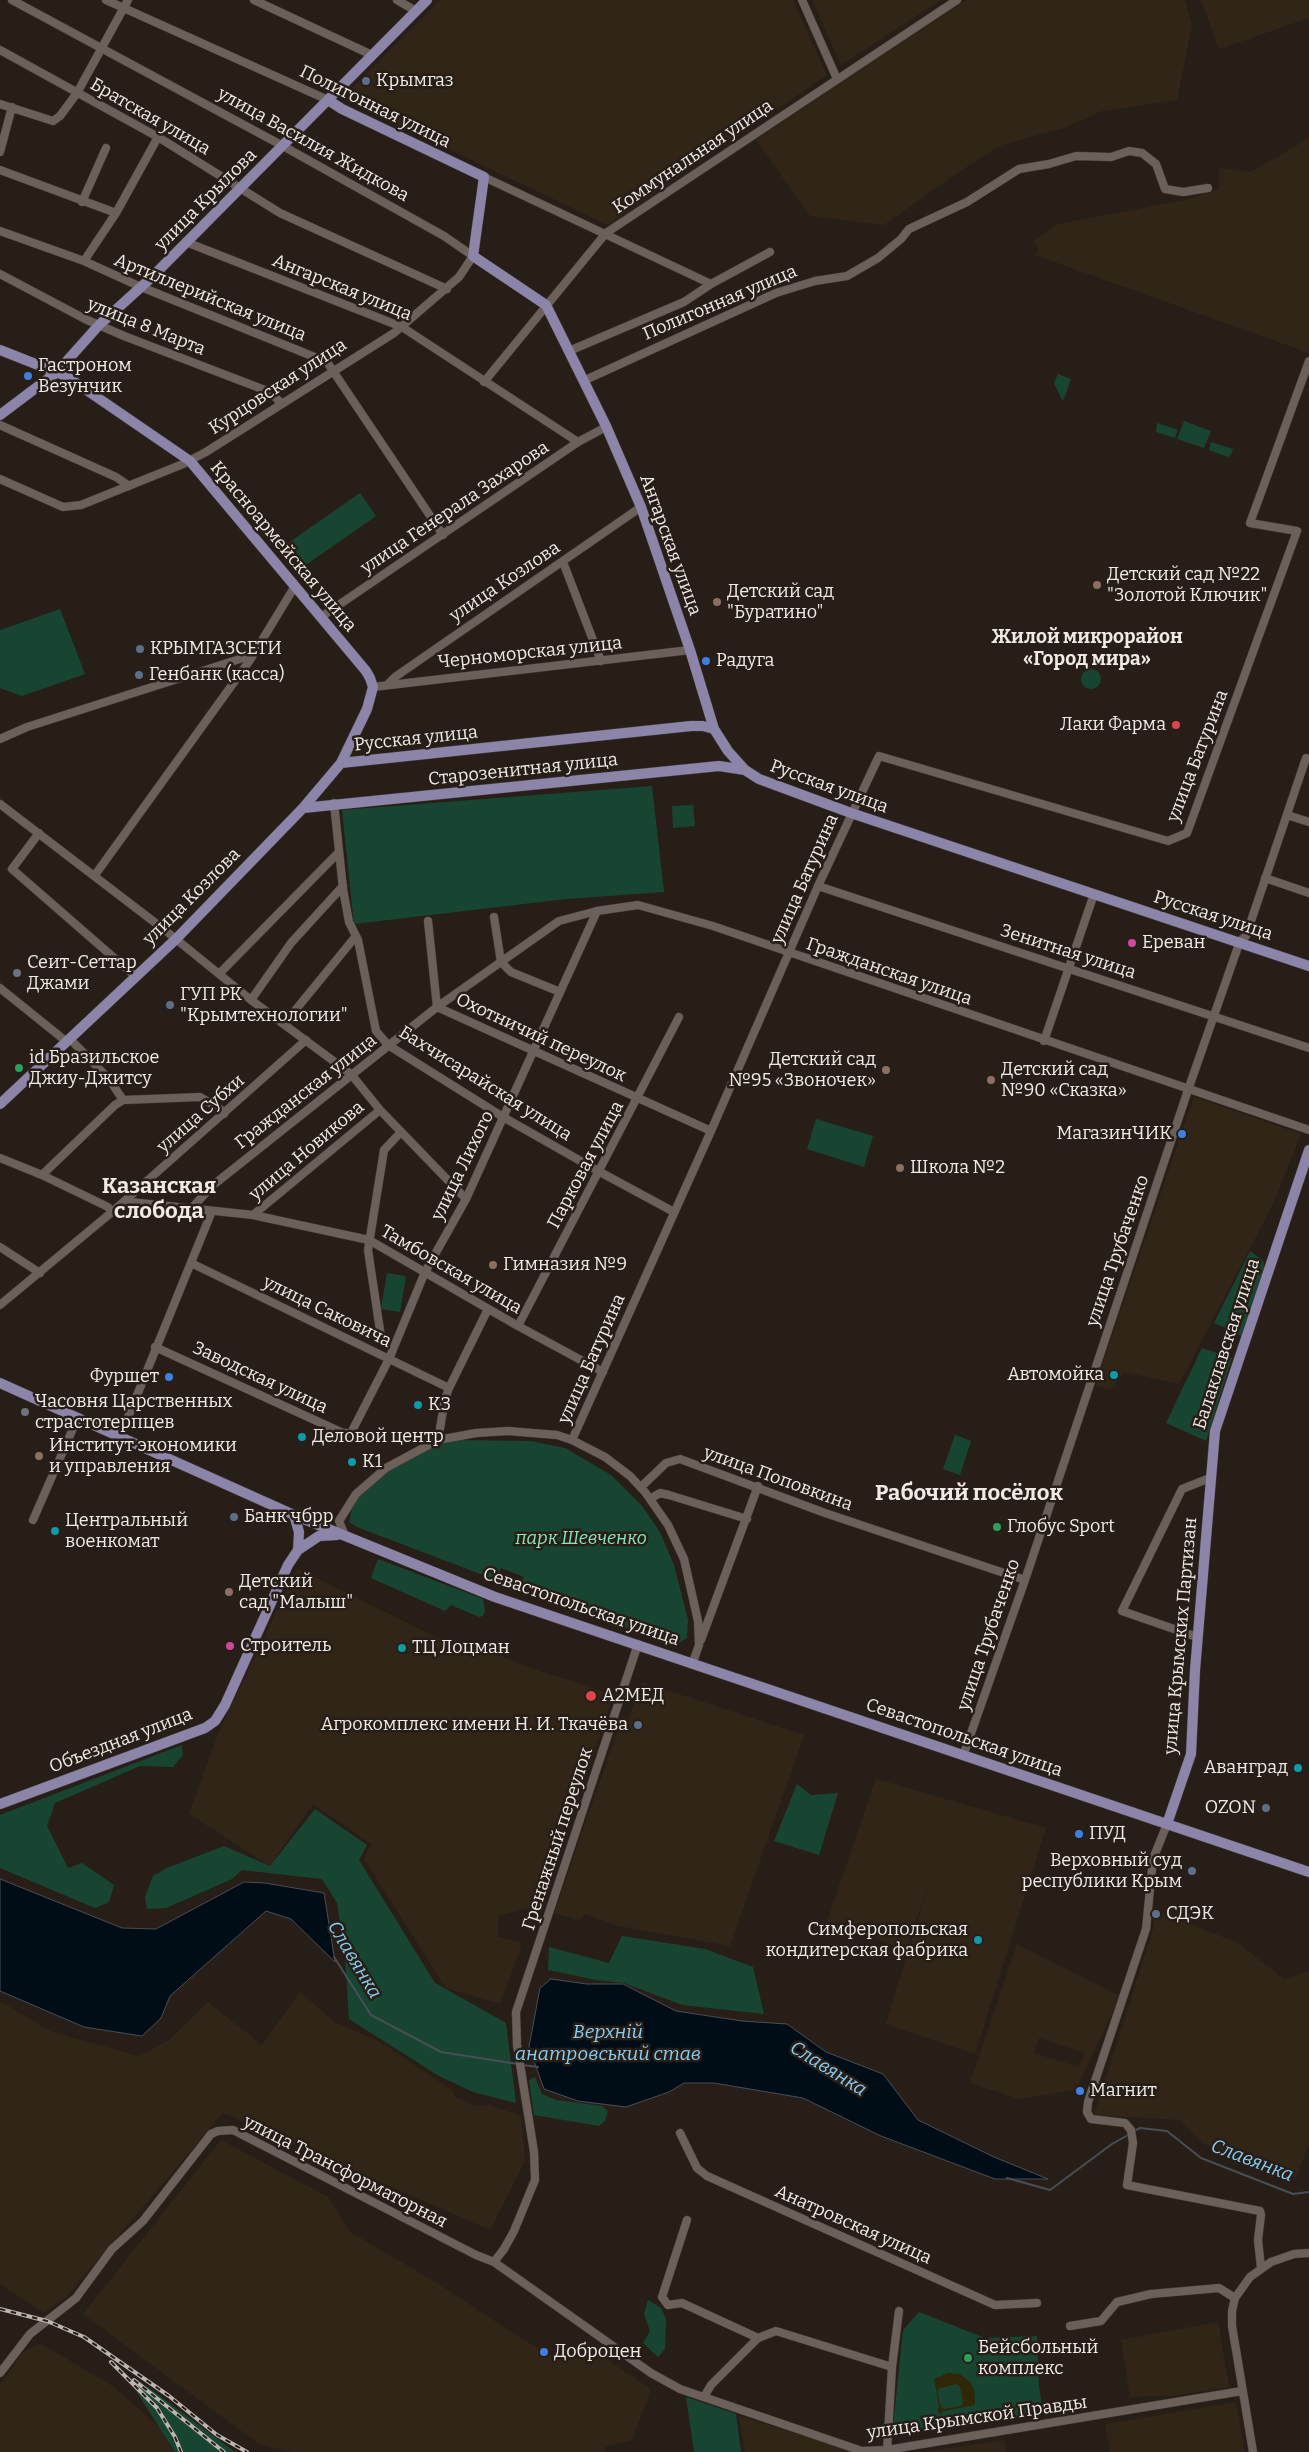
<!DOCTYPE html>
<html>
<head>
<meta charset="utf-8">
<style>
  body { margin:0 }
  canvas { display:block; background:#271e18 }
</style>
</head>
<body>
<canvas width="1309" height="2452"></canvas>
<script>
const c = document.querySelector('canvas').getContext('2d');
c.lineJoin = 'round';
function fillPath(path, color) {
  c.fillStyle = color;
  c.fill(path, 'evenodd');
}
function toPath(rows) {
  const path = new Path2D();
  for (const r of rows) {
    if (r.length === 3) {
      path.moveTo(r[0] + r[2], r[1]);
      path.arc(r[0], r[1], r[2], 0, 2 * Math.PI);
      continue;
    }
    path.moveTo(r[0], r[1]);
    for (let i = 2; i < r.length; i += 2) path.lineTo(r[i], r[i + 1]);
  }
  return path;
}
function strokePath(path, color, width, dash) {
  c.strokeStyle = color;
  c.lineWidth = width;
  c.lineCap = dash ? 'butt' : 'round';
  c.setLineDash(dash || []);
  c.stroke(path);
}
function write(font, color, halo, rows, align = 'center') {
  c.font = font + ' Bitter,serif';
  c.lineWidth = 5;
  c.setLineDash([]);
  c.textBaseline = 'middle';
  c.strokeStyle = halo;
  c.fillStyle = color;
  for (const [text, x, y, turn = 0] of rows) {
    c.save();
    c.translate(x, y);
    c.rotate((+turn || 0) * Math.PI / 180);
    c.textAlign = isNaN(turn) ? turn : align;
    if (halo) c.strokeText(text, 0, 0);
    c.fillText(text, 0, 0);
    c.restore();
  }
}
fillPath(toPath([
  [440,0,793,0,827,75,608,225,345,100,349,91],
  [812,0,941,0,841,65],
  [966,0,1185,0,1192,25,1177,100,1102,111,1064,128,1002,145,957,173,884,225,810,216,756,140],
  [1201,0,1309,0,1309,18,1219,49],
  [1309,136,1309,353,1035,255,1038,247,1032,242,1058,224,1185,200,1219,189,1219,168,1251,172,1299,144],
  [1194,1097,1301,1134,1272,1206,1179,1384,1124,1372,1110,1390,1095,1385],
  [297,1568,446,1642,449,1637,468,1643,541,1672,576,1682,613,1696,543,1905,498,1915,498,1937,520,1942,521,1947,500,2004,446,1988,364,1859,371,1844,313,1804,270,1866,189,1814,217,1736],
  [642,1682,804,1735,730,1946,619,1926,585,1914,579,1920,554,1913,623,1716,629,1718],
  [876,1779,1046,1828,975,2054,886,2024,931,1877,908,1945,900,1949,861,1932,826,1924],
  [1155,1910,1238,1943,1284,1979,1309,1971,1309,2143,1296,2178,1237,2159,1204,2144,1180,2120,1094,2115,1153,1929],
  [1017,1944,1120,1996,1076,2090,1019,2099,970,2083],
  [1039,2038,1084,2053,1079,2067,1034,2053],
  [300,1992,335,2022,382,2043,453,2091,455,2097,476,2106,489,2105,521,2116,525,2161,490,2230,223,2113,67,2296,44,2313,0,2284,0,2001,52,2032,139,2056,169,2040,208,2002,262,2045],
  [221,2140,328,2197,350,2232,432,2280,525,2341,562,2361,579,2341,651,2389,632,2440,605,2447,605,2452,290,2452,259,2444,83,2314],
  [1218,2322,1229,2387,1172,2396,1130,2397,1121,2340],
  [40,2343,114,2387,169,2436,173,2452,0,2452,0,2385,22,2353],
  [1236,2402,1245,2452,1110,2452,1105,2424],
  [739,2416,857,2452,745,2452],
  [1004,2440,1006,2452,923,2452]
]), '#302516');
fillPath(toPath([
  [1058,374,1071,379,1064,399,1062,400,1054,383],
  [1184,421,1211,431,1204,448,1177,439],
  [1157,423,1178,430,1175,438,1156,432],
  [1211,442,1233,449,1231,455,1228,457,1209,450],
  [360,493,376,516,300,569,284,546],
  [60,609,85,674,22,696,0,688,0,630],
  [1091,679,10],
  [652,786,664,892,566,899,354,924,342,810],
  [693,805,695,826,673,828,672,806],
  [816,1119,873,1136,864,1167,807,1149],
  [1250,1251,1263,1260,1264,1268,1242,1336,1214,1323],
  [387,1273,406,1276,400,1312,381,1309],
  [1202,1348,1232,1358,1206,1441,1166,1423],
  [955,1435,971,1441,960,1475,943,1469],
  [454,1440,531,1441,565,1448,611,1475,642,1506,660,1532,674,1565,688,1620,687,1638,674,1646,519,1588,524,1577,501,1568,496,1580,357,1527,349,1522,353,1505,364,1491,391,1468,422,1452],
  [378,1559,483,1599,485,1611,483,1616,479,1617,451,1605,445,1611,371,1578],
  [182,1745,183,1755,173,1767,140,1766,55,1803,47,1826,68,1868,82,1863,114,1885,109,1902,95,1908,0,1868,0,1815],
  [797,1784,811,1795,838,1793,819,1855,774,1841],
  [315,1809,367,1845,359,1860,435,1983,506,2023,516,2103,473,2092,439,2076,349,2019,345,1955,337,1903,322,1879,242,1870,232,1879,166,1908,147,1909,145,1897,153,1876,167,1868,224,1846,270,1866],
  [622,1936,705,1949,753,1967,764,2014,682,2005,624,1983,596,1980,548,1970,549,1947,609,1963],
  [535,2077,542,2094,556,2100,602,2106,608,2111,605,2121,599,2126,534,2115,529,2080],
  [648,2300,661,2308,666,2319,665,2349,658,2357,643,2343,650,2331,644,2314],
  [919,2312,985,2338,1037,2336,1039,2386,1043,2414,892,2436,903,2330],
  [131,2383,148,2387,235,2452,175,2452],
  [686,2397,736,2414,741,2452,694,2452]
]), '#184531');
fillPath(toPath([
  [948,2373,960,2374,970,2382,974,2389,975,2401,975,2405,944,2411,940,2414,937,2411,939,2407,934,2379],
  [957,2384,960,2387,963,2403,961,2406,944,2409,941,2407,937,2391,940,2388]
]), '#2f2705');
const water = toPath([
  [0,1879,122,1928,156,1929,244,1882,265,1883,324,1893,335,1962,291,1919,266,1911,170,1996,161,2018,142,2036,84,2027,0,1991,0,1879],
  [551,1979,587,1984,623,1984,676,2011,742,2021,787,2024,826,2052,883,2074,918,2120,994,2157,1048,2179,995,2179,881,2136,803,2098,714,2083,684,2083,669,2092,626,2107,578,2101,544,2089,529,2047,540,1988,551,1979]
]);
fillPath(water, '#000c16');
strokePath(water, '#484e54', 1);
strokePath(toPath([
  [334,1957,371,2015,441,2052,518,2064],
  [522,2065,538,2067],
  [1134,2131,1140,2128,1167,2131,1201,2158,1293,2194,1309,2192],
  [1007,2178,1050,2190,1112,2144,1130,2134]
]), '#484e54', 2);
const minor = toPath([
  [106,0,328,100],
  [254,0,372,55],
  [397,0,416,11],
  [802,0,837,79],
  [0,50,158,137,280,213,447,289],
  [0,104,53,121,60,116,77,93,128,0],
  [0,152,12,107],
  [0,170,116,213],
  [484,177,711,284],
  [82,202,106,148],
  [0,231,84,261,141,287,327,362,443,535],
  [186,242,402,327,578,442],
  [84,261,116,213,158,137],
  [0,274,85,319,124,336,270,392,282,404],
  [569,351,684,302,711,284,770,252],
  [583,381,776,293,815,281,847,276,878,258,901,239,909,229,967,202,1019,169,1049,164,1076,156,1111,157,1129,151,1142,153,1156,164,1165,189,1183,192,1208,188],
  [484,382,606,233,957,0],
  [0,425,116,477,129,486],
  [0,479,63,507,81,505,183,464,206,452,394,333,459,277,473,256,444,236,283,146,12,0],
  [563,562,601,661],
  [321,617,578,442,606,427],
  [388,684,395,677,641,507],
  [373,687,690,650],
  [0,739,27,727,243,658,250,660],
  [334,803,343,889,349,922,358,940,376,1031,388,1045,503,1117,600,1172,674,1212],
  [0,804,166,931,251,1000,351,1074,380,1110,466,1199],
  [1287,815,1309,822],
  [39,833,12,869,136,977],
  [95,875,250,660,295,586],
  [1265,878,1309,893],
  [818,886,1309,1048],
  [494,917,501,962,511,972,560,992],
  [428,921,437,1007,711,1131],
  [219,974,339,852],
  [0,988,67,1042],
  [251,1000,291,943,343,886],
  [284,1024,356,936],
  [70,1039,109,1079,123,1100],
  [1044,1041,1094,894],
  [0,1158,42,1175,108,1207,112,1212],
  [42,1175,115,1105,123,1100,200,1097,220,1109,224,1114],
  [127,1199,130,1202,253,1215,369,1240,518,1326,603,1372],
  [191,1209,212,1186,437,1007,559,921,597,911,638,905,713,926,1309,1130],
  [253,1215,380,1110],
  [0,1247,40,1273],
  [191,1263,449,1388],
  [0,1305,112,1212,306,1040],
  [518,1326,679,1017],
  [381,1337,368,1250,384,1150,401,1132],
  [155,1347,343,1433,351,1433,389,1359,425,1272,466,1199,597,911],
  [120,1437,212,1211],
  [438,1440,445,1399,449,1388,488,1309],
  [572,1440,711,1131,818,886,879,756,1168,841,1187,833,1297,531,1250,523,1309,361],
  [641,1487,666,1463,680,1459,825,1513,1025,1580],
  [650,1499,660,1493,669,1495,747,1519],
  [33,1520,78,1417],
  [345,1536,339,1521,356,1494,386,1468,438,1440,476,1433,508,1431,557,1435,572,1440,605,1457,630,1476,645,1492,668,1525,684,1559,698,1621,699,1645,693,1662],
  [1197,1637,1122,1611,1182,1489,1210,1478],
  [701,1640,758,1486],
  [963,1756,1025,1580,1188,1090,1240,941,1246,936,1306,758],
  [1167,1824,1153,1859,1146,1929,1088,2102,1087,2112,1091,2119,1125,2123,1131,2130,1133,2143,1127,2185,1260,2211,1261,2215,1258,2240,1261,2268],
  [680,2133,697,2168,707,2176,995,2305,1037,2303],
  [687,2220,662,2297,668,2305,682,2303,758,2338],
  [494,2262,504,2249,514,2231,535,2180,534,2152,517,2045,516,2012,638,1644],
  [1070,2326,1101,2321,1117,2302,1151,2294,1219,2288,1235,2298],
  [0,2373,30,2334,76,2298,112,2249,143,2221,211,2134,218,2131,233,2130,476,2255,494,2262,651,2373,680,2389,862,2451,887,2450,1242,2391],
  [704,2397,711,2385,758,2338,776,2331,892,2367],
  [887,2450,892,2367,899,2311],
  [1253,2452,1232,2326,1232,2311,1235,2298,1250,2277,1271,2262,1294,2254,1309,2253]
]);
const major = toPath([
  [328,100,342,109,484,177,473,256,546,305,606,426,641,507,690,650,714,729,728,751,745,770,759,779,851,813,1309,966],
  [0,350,66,376,190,461,366,671,370,678,373,687,367,709,341,763,303,808,176,939,0,1104],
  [0,415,57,372,99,325,151,278,427,0],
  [341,763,691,726,703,726,714,729],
  [303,808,719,766,745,770],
  [0,1383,294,1515,495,1597,1309,1872],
  [294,1515,299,1532,298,1550],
  [0,1804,205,1728,215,1721,225,1705,288,1565,298,1550,319,1536,337,1535],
  [1167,1824,1191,1754,1195,1670,1215,1431,1309,1150]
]);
strokePath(minor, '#413a36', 9);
strokePath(major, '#413a36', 11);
strokePath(minor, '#6c615a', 8);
strokePath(major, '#8c84a9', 10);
const rail = toPath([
  [0,2309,47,2321,84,2337,169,2396,217,2435,247,2452],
  [111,2362,157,2408,175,2437,181,2452],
  [134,2380,224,2452]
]);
strokePath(rail, '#bcb4b0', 4);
strokePath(rail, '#271e18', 2, [5.5]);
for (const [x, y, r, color] of [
  [366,81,5,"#5c6f8a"],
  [28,376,5,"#3f7fe0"],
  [1097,585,5,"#8d6e63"],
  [717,602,5,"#8d6e63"],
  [140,649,5,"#5c6f8a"],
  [706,661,5,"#3f7fe0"],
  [139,675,5,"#5c6f8a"],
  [1176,725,5,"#e0444e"],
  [1132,943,5,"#d1479c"],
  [17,973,5,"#6b7280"],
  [170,1005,5,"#5c6f8a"],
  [19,1068,5,"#2e9e5b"],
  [886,1070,5,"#8d6e63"],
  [991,1080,5,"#8d6e63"],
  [1182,1134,5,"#3f7fe0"],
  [900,1168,5,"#8d6e63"],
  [493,1265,5,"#8d6e63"],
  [1114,1375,5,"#0f9aa8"],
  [169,1377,5,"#3f7fe0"],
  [418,1405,5,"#0f9aa8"],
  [25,1412,5,"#6b7280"],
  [302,1437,5,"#0f9aa8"],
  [39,1456,5,"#8d6e63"],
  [352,1462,5,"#0f9aa8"],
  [234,1517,5,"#5c6f8a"],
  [997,1527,5,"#2e9e5b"],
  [55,1531,5,"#0f9aa8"],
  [229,1592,5,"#8d6e63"],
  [230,1646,5,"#d1479c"],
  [402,1648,5,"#0f9aa8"],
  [591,1696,6,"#e0444e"],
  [638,1725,5,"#5c6f8a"],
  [1298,1768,5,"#0f9aa8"],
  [1266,1808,5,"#5c6f8a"],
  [1079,1834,5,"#3f7fe0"],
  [1192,1871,5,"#5c6f8a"],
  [1156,1914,5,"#5c6f8a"],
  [978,1940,5,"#0f9aa8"],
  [1080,2091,5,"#3f7fe0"],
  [544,2352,5,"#3f7fe0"],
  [968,2358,5,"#2e9e5b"]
]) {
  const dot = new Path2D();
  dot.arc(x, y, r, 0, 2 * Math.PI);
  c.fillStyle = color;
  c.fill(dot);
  strokePath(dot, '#271e18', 2);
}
write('18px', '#f0e9e6', '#271e18', [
  ["Крымгаз",376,81],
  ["Гастроном",38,366],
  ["Везунчик",38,387],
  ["Детский сад №22",1107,575],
  ["\"Золотой Ключик\"",1107,596],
  ["Детский сад",727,592],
  ["\"Буратино\"",727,613],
  ["КРЫМГАЗСЕТИ",150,649],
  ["Радуга",716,661],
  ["Генбанк (касса)",149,675],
  ["Лаки Фарма",1166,725,"right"],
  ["Ереван",1142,943],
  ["Сеит-Сеттар",27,963],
  ["Джами",27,984],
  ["ГУП РК",180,995],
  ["\"Крымтехнологии\"",180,1016],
  ["id Бразильское",29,1058],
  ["Джиу-Джитсу",29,1079],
  ["Детский сад",876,1060,"right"],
  ["№95 «Звоночек»",876,1081,"right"],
  ["Детский сад",1001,1070],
  ["№90 «Сказка»",1001,1091],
  ["МагазинЧИК",1172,1134,"right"],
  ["Школа №2",910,1168],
  ["Гимназия №9",503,1265],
  ["Автомойка",1104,1375,"right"],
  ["Фуршет",159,1377,"right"],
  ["Часовня Царственных",35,1402],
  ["страстотерпцев",35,1423],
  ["К3",428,1405],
  ["Деловой центр",312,1437],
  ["Институт экономики",49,1446],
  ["и управления",49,1467],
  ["К1",362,1462],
  ["Банк чбрр",244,1517],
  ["Центральный",65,1521],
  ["военкомат",65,1542],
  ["Глобус Sport",1007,1527],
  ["Детский",239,1582],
  ["сад \"Малыш\"",239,1603],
  ["Строитель",240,1646],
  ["ТЦ Лоцман",412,1648],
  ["А2МЕД",602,1696],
  ["Агрокомплекс имени Н. И. Ткачёва",628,1725,"right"],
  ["Аванград",1288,1768,"right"],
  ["OZON",1256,1808,"right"],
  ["ПУД",1089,1834],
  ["Верховный суд",1182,1861,"right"],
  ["республики Крым",1182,1882,"right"],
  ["СДЭК",1166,1914],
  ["Симферопольская",968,1930,"right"],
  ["кондитерская фабрика",968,1951,"right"],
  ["Магнит",1090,2091],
  ["Бейсбольный",978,2348],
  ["комплекс",978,2369],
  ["Доброцен",554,2352]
], 'left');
write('18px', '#f0e9e6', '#271e18', [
  ["Полигонная улица",375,107,26],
  ["Братская улица",150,117,30],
  ["улица Василия Жидкова",313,145,29],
  ["Коммунальная улица",693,157,-34],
  ["улица Крылова",206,200,-45],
  ["Ангарская улица",342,288,22],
  ["Артиллерийская улица",210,298,22],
  ["Полигонная улица",720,303,-23],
  ["улица 8 Марта",146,327,22],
  ["Курцовская улица",278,387,-33],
  ["улица Генерала Захарова",455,508,-34],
  ["Ангарская улица",670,545,70],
  ["Красноармейская улица",283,547,50],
  ["улица Козлова",505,582,-34],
  ["Черноморская улица",530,653,-6],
  ["Русская улица",416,739,-6],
  ["улица Батурина",1198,756,-69],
  ["Старозенитная улица",523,770,-6],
  ["Русская улица",829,787,20],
  ["улица Батурина",805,879,-66],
  ["улица Козлова",192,897,-45],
  ["Русская улица",1213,916,18],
  ["Зенитная улица",1068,952,18],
  ["Гражданская улица",889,972,19],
  ["Охотничий переулок",541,1038,25],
  ["Бахчисарайская улица",485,1084,32],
  ["Гражданская улица",306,1092,-38],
  ["улица Субхи",201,1114,-41],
  ["улица Новикова",307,1151,-40],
  ["Парковая улица",586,1165,-62],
  ["улица Лихого",463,1166,-64],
  ["улица Трубаченко",1118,1251,-71],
  ["Тамбовская улица",451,1270,30],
  ["улица Саковича",327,1312,26],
  ["Балаклавская улица",1227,1344,-72],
  ["улица Батурина",592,1359,-66],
  ["Заводская улица",260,1378,25],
  ["улица Поповкина",778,1479,20],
  ["Севастопольская улица",581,1607,19],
  ["улица Трубаченко",989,1635,-71],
  ["улица Крымских Партизан",1181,1636,-85],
  ["Севастопольская улица",964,1738,19],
  ["Объездная улица",121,1741,-21],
  ["Гренажный переулок",558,1839,-72],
  ["улица Трансформаторная",345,2172,27],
  ["Анатровская улица",853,2225,24],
  ["улица Крымской Правды",977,2418,-8]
]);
write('italic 18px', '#88e6b7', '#271e18', [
  ["парк Шевченко",581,1539]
]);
write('bold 19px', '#f0e9e6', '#271e18', [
  ["Жилой микрорайон",1087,638],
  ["«Город мира»",1087,660]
]);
write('italic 19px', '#87cdf4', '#271e18', [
  ["Славянка",354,1960,59],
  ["Верхній",608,2033],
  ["анатровський став",608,2055],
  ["Славянка",828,2069,32],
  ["Славянка",1252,2161,21]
]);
write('bold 22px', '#f0e9e6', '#271e18', [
  ["Казанская",159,1187],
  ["слобода",159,1212],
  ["Рабочий посёлок",969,1494]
]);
</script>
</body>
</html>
